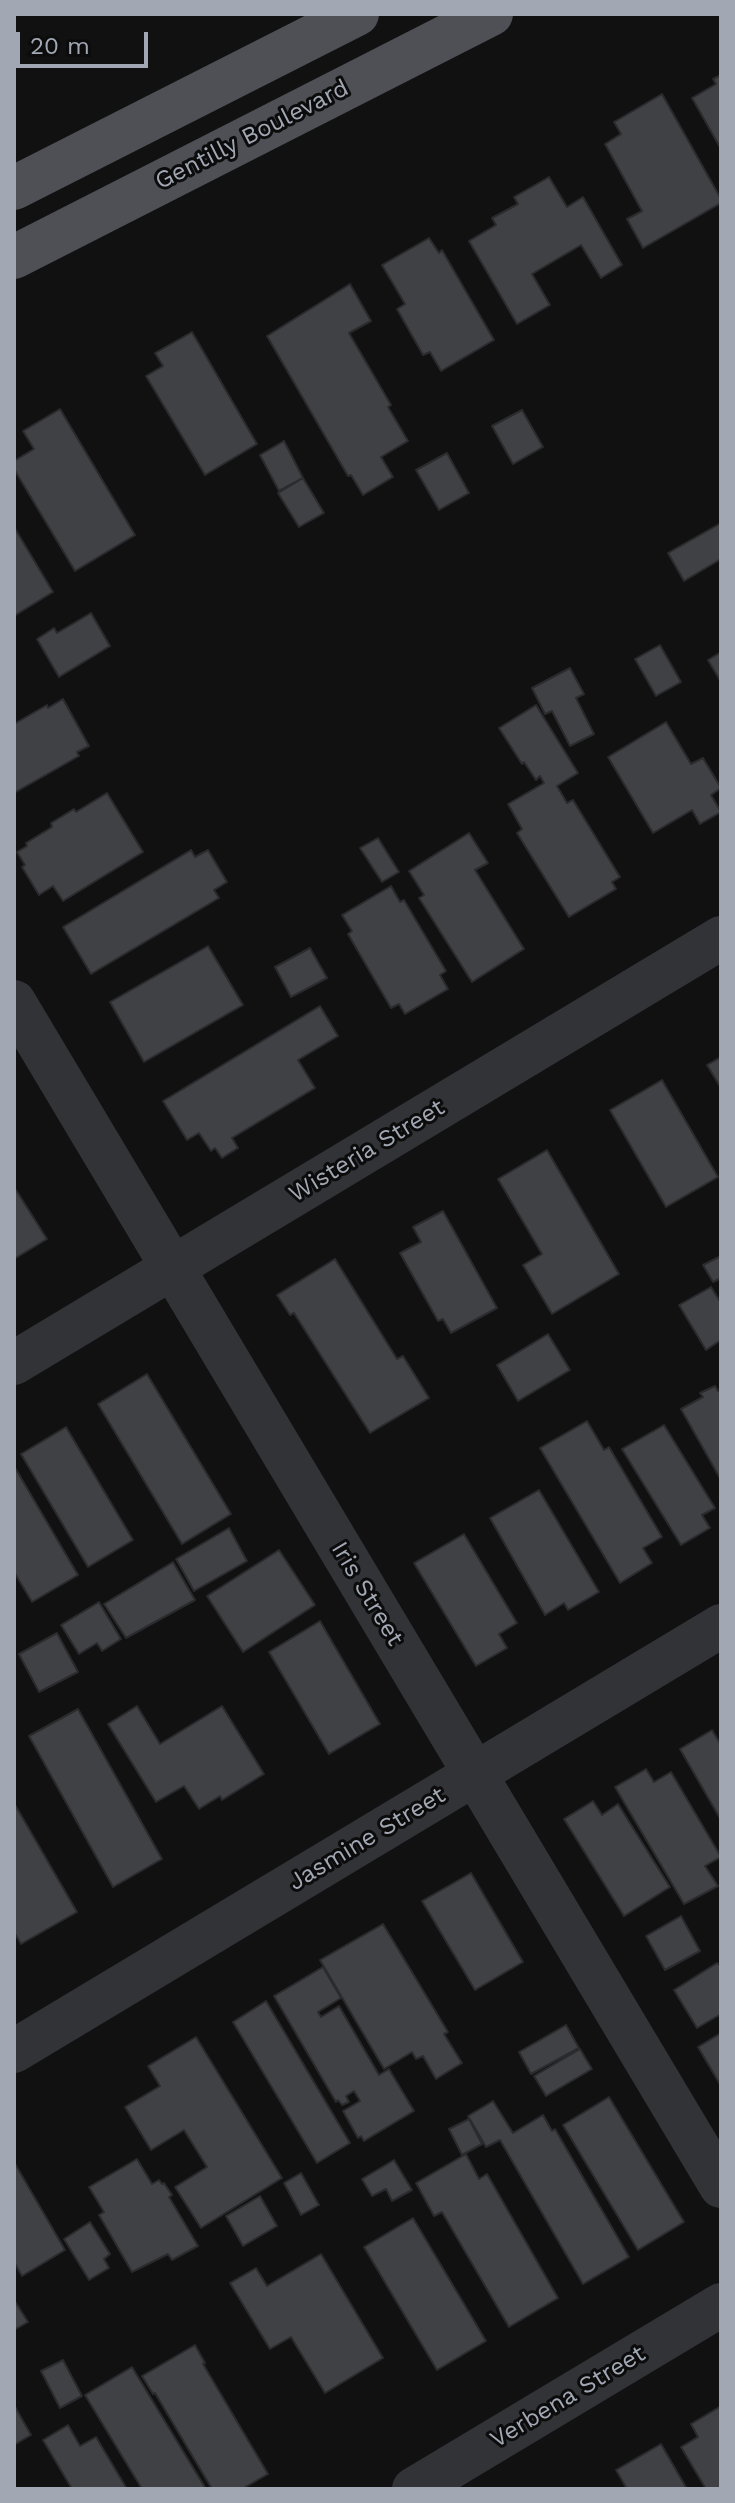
<!DOCTYPE html>
<html>
<head>
<meta charset="utf-8">
<style>
  body { margin:0 }
  #map { position:relative; width:735px; height:2503px; overflow:hidden; background:#111112; font-family:"Work Sans",sans-serif }
  canvas { display:block }
  .frame { position:absolute; inset:0; border:16px solid #a2a8b3; pointer-events:none }
  .scale { position:absolute; left:16px; top:32px; width:132px; height:36px; box-sizing:border-box; border:4px solid #a2a8b3; border-top:0; padding-left:10px; font-size:24px; line-height:28px; white-space:nowrap; color:#a2a8b3; -webkit-text-stroke:6px #0c0c0d; paint-order:stroke }
</style>
</head>
<body>
<div id="map">
<canvas width="735" height="2503"></canvas>
<div class="frame"></div>
<div class="scale">20 m</div>
</div>
<script>
const c = document.querySelector('canvas').getContext('2d');
c.lineJoin = 'round';
function fillPath(path, color) {
  c.fillStyle = color;
  c.fill(path, 'evenodd');
}
function toPath(rows) {
  const path = new Path2D();
  for (const r of rows) {
    path.moveTo(r[0], r[1]);
    for (let i = 2; i < r.length; i += 2) path.lineTo(r[i], r[i + 1]);
  }
  return path;
}
function strokePath(path, color, width, dash) {
  c.strokeStyle = color;
  c.lineWidth = width;
  c.lineCap = dash ? 'butt' : 'round';
  c.setLineDash(dash || []);
  c.stroke(path);
}
function write(font, color, halo, rows, align = 'center') {
  c.font = font + ' "Work Sans",sans-serif';
  c.lineWidth = 6;
  c.setLineDash([]);
  c.textBaseline = 'middle';
  c.strokeStyle = halo;
  c.fillStyle = color;
  for (const [text, x, y, turn = 0] of rows) {
    c.save();
    c.translate(x, y);
    c.rotate((+turn || 0) * Math.PI / 180);
    c.textAlign = isNaN(turn) ? turn : align;
    if (halo) c.strokeText(text, 0, 0);
    c.fillText(text, 0, 0);
    c.restore();
  }
}
const building = toPath([
  [721,75,721,149,692,98,716,84,713,79,721,75],
  [662,94,721,199,721,203,643,248,627,219,642,211,605,144,621,134,614,122,662,94],
  [549,177,567,207,583,197,622,265,601,278,581,245,532,274,550,305,517,324,469,241,496,225,492,218,518,204,514,197,549,177],
  [429,238,439,253,442,250,494,340,441,371,430,352,423,355,397,309,405,304,382,265,429,238],
  [350,284,371,321,349,333,391,405,388,407,408,441,381,457,393,477,363,495,351,475,348,476,267,336,350,284],
  [192,332,257,444,205,475,146,376,163,366,155,353,192,332],
  [60,409,135,535,75,571,14,469,14,461,34,449,23,431,60,409],
  [522,410,543,447,513,464,492,426,522,410],
  [284,441,303,478,279,491,260,455,284,441],
  [447,453,469,493,439,510,416,470,447,453],
  [303,478,324,513,299,527,278,493,303,478],
  [721,523,721,559,684,581,668,553,721,523],
  [14,527,53,592,14,616,14,527],
  [91,613,110,646,59,677,37,639,54,628,57,633,91,613],
  [660,645,681,682,656,696,635,659,660,645],
  [721,652,721,682,708,660,721,652],
  [570,668,584,694,576,698,594,734,570,746,552,711,545,714,532,688,570,668],
  [63,699,89,746,77,752,79,756,14,793,14,724,47,705,48,708,63,699],
  [536,705,578,773,557,786,567,803,573,800,620,877,612,882,616,889,569,917,517,833,522,829,508,804,544,783,540,776,536,780,524,762,522,764,499,728,536,705],
  [666,722,691,764,703,758,721,788,711,795,721,812,700,824,692,810,653,833,608,757,666,722],
  [107,793,143,852,63,901,53,886,39,895,22,867,25,865,17,852,27,846,26,843,52,827,51,823,74,809,76,812,107,793],
  [469,833,488,863,475,870,524,949,472,982,419,898,424,895,409,871,469,833],
  [378,838,399,872,382,882,360,848,378,838],
  [191,850,195,857,208,850,227,882,214,890,219,898,91,974,63,927,191,850],
  [391,886,400,902,404,900,446,971,440,975,448,989,405,1014,399,1004,391,1008,348,934,352,931,342,915,391,886],
  [208,946,243,1005,144,1062,110,1002,208,946],
  [310,948,327,978,291,997,275,967,310,948],
  [320,1006,338,1036,298,1060,315,1088,232,1138,238,1148,222,1158,215,1148,211,1151,199,1133,187,1140,163,1101,320,1006],
  [721,1057,721,1088,707,1065,721,1057],
  [662,1080,718,1177,666,1207,610,1110,662,1080],
  [547,1150,619,1274,552,1314,523,1265,542,1254,498,1179,547,1150],
  [16,1190,47,1239,14,1259,14,1191,16,1190],
  [443,1211,497,1308,451,1333,443,1319,438,1321,400,1253,421,1242,413,1227,443,1211],
  [721,1256,721,1278,713,1282,703,1265,721,1256],
  [335,1259,397,1359,403,1356,429,1398,370,1433,294,1313,290,1315,277,1295,335,1259],
  [711,1287,721,1303,721,1340,706,1350,679,1305,711,1287],
  [548,1334,570,1370,518,1401,497,1365,548,1334],
  [147,1374,231,1514,182,1544,98,1404,147,1374],
  [715,1386,718,1391,721,1389,721,1480,681,1409,703,1397,700,1393,715,1386],
  [587,1421,604,1450,609,1447,662,1537,643,1548,652,1563,620,1583,540,1448,587,1421],
  [664,1425,715,1508,702,1515,710,1528,681,1545,622,1449,664,1425],
  [66,1427,133,1540,88,1567,21,1454,66,1427],
  [14,1466,78,1575,32,1602,14,1572,14,1466],
  [539,1490,599,1592,568,1610,564,1603,545,1615,490,1518,539,1490],
  [229,1528,247,1561,194,1591,176,1559,229,1528],
  [464,1534,517,1623,499,1634,507,1648,476,1666,414,1563,464,1534],
  [279,1550,315,1605,243,1652,207,1596,279,1550],
  [173,1562,195,1600,126,1638,104,1604,173,1562],
  [99,1602,121,1639,102,1651,97,1643,79,1654,61,1625,99,1602],
  [320,1621,380,1724,329,1754,269,1652,320,1621],
  [57,1633,78,1672,39,1692,19,1654,57,1633],
  [137,1706,160,1744,222,1706,264,1774,222,1800,220,1796,199,1809,184,1786,156,1802,108,1724,137,1706],
  [78,1709,162,1859,113,1887,29,1736,78,1709],
  [712,1730,721,1745,721,1820,680,1749,712,1730],
  [646,1769,654,1782,671,1772,721,1857,705,1866,718,1886,684,1904,615,1787,646,1769],
  [593,1801,602,1815,618,1804,670,1887,624,1916,564,1819,593,1801],
  [14,1803,77,1912,21,1944,14,1932,14,1803],
  [471,1873,523,1962,475,1990,422,1901,471,1873],
  [681,1916,700,1951,665,1970,646,1936,681,1916],
  [383,1924,448,2032,444,2034,462,2063,436,2079,423,2056,416,2059,412,2052,384,2069,320,1960,383,1924],
  [717,1963,721,1966,721,2014,697,2028,674,1990,717,1963],
  [323,1967,341,1998,318,2012,321,2017,339,2006,379,2075,389,2069,414,2111,364,2141,361,2136,358,2138,343,2111,360,2101,354,2091,346,2096,349,2102,342,2105,338,2100,336,2102,274,1996,323,1967],
  [266,2001,350,2143,317,2163,233,2022,266,2001],
  [566,2025,579,2048,531,2074,519,2052,566,2025],
  [721,2033,721,2086,698,2047,721,2033],
  [196,2037,282,2178,201,2228,175,2187,207,2167,184,2130,151,2150,125,2107,160,2086,148,2066,196,2037],
  [580,2049,592,2069,546,2096,534,2076,580,2049],
  [609,2097,684,2222,638,2250,563,2125,609,2097],
  [493,2101,513,2133,543,2115,552,2131,555,2129,629,2257,583,2284,500,2140,486,2147,468,2116,493,2101],
  [469,2119,482,2144,462,2155,449,2129,469,2119],
  [466,2154,479,2179,487,2174,558,2298,509,2327,442,2212,434,2216,416,2183,466,2154],
  [137,2159,152,2184,159,2180,162,2184,164,2183,172,2195,169,2197,198,2246,172,2260,168,2254,132,2272,99,2215,104,2212,89,2187,137,2159],
  [394,2160,412,2190,392,2201,386,2189,372,2196,362,2179,394,2160],
  [14,2162,65,2250,22,2276,14,2262,14,2162],
  [301,2173,319,2205,301,2215,284,2183,301,2173],
  [260,2196,277,2226,243,2246,226,2216,260,2196],
  [413,2218,486,2341,437,2370,364,2247,413,2218],
  [90,2222,110,2254,104,2259,109,2268,89,2280,64,2239,90,2222],
  [321,2254,383,2358,325,2393,291,2337,270,2349,230,2283,256,2268,267,2286,321,2254],
  [14,2300,28,2322,14,2330,14,2300],
  [195,2345,205,2363,203,2364,268,2474,242,2489,212,2489,155,2393,153,2394,142,2376,195,2345],
  [63,2360,82,2396,60,2408,41,2371,63,2360],
  [132,2367,206,2489,142,2489,85,2395,132,2367],
  [14,2405,31,2435,14,2445,14,2405],
  [721,2406,721,2489,706,2489,681,2447,698,2437,691,2424,721,2406],
  [68,2425,80,2446,96,2437,127,2489,72,2489,43,2440,68,2425],
  [661,2444,687,2489,627,2489,616,2470,661,2444]
]);
fillPath(building, '#404145');
strokePath(building, '#2b2b2e', 2);
strokePath(toPath([
  [14,1002,721,2186],
  [14,1363,721,938],
  [14,2051,721,1626],
  [414,2489,721,2305]
]), '#323337', 44);
strokePath(toPath([
  [14,188,357,14],
  [14,257,491,14]
]), '#4e5056', 44);
write('24px', '#a2a8b3', '#0c0c0d', [
  ["Gentilly Boulevard",252,135,-27],
  ["Wisteria Street",367,1151,-31],
  ["Iris Street",367,1594,59],
  ["Jasmine Street",367,1839,-31],
  ["Verbena Street",568,2397,-31]
]);
</script>
</body>
</html>
